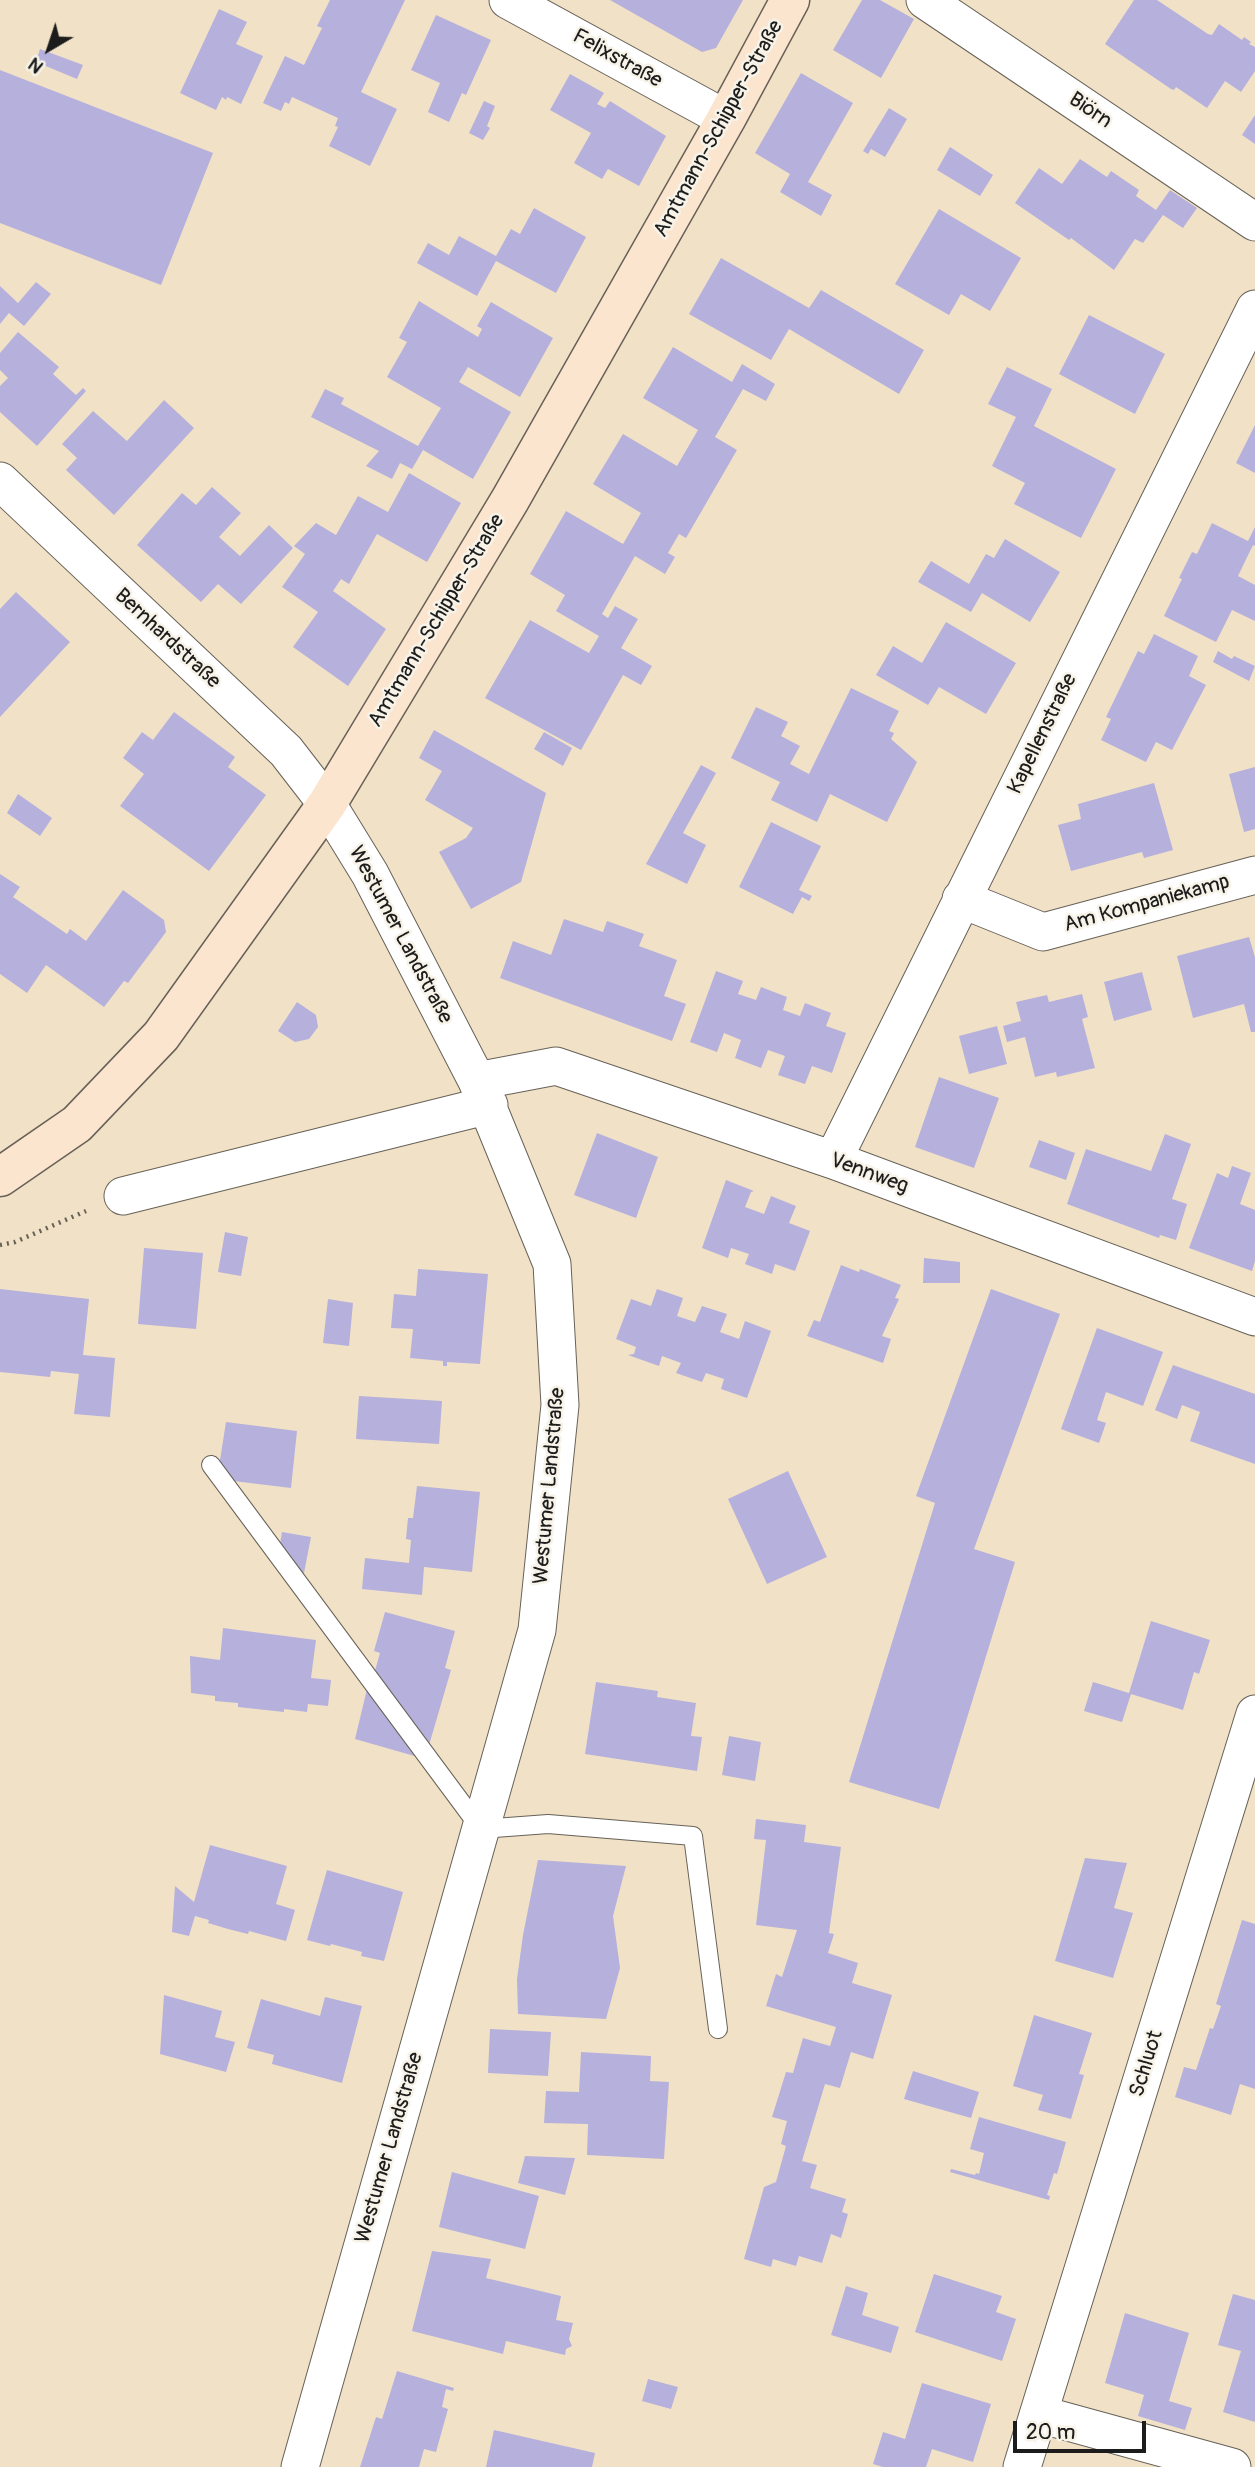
<!DOCTYPE html>
<html>
<head>
<meta charset="utf-8">
<style>
  body { margin:0 }
  #map { position:relative; width:1255px; height:2467px; overflow:hidden; background:#f1e2c7; font-family:Pangolin,sans-serif }
  canvas { display:block }
  .north { position:absolute; left:14px; top:14px; width:70px; height:70px; -webkit-text-stroke:5px #f7f3e8; paint-order:stroke; rotate:219deg; font-size:19px; font-weight:700; line-height:28px; text-align:center; color:#1c1c1c }
  .north::after { content:''; display:block; margin:auto; width:24px; height:32px; background:#1c1c1c; clip-path:polygon(50% 0,100% 100%,50% 72%,0 100%) }
  .scale { position:absolute; left:1013px; top:2421px; width:133px; height:32px; box-sizing:border-box; border:4px solid #1c1c1c; border-top:0; padding-left:9px; font-size:21px; line-height:24px; white-space:nowrap; color:#1c1c1c; -webkit-text-stroke:5px #f7f3e8; paint-order:stroke }
</style>
</head>
<body>
<div id="map">
<canvas width="1255" height="2467"></canvas>
<div class="north">N</div>
<div class="scale">20 m</div>
</div>
<script>
const c = document.querySelector('canvas').getContext('2d');
c.lineJoin = 'round';
function fillPath(path, color) {
  c.fillStyle = color;
  c.fill(path, 'evenodd');
}
function toPath(rows) {
  const path = new Path2D();
  for (const r of rows) {
    path.moveTo(r[0], r[1]);
    for (let i = 2; i < r.length; i += 2) path.lineTo(r[i], r[i + 1]);
  }
  return path;
}
function strokePath(path, color, width, dash) {
  c.strokeStyle = color;
  c.lineWidth = width;
  c.lineCap = dash ? 'butt' : 'round';
  c.setLineDash(dash || []);
  c.stroke(path);
}
function write(font, color, halo, rows, align = 'center') {
  c.font = font + ' Pangolin,sans-serif';
  c.lineWidth = 5;
  c.setLineDash([]);
  c.textBaseline = 'middle';
  c.strokeStyle = halo;
  c.fillStyle = color;
  for (const [text, x, y, turn = 0] of rows) {
    c.save();
    c.translate(x, y);
    c.rotate((+turn || 0) * Math.PI / 180);
    c.textAlign = isNaN(turn) ? turn : align;
    if (halo) c.strokeText(text, 0, 0);
    c.fillText(text, 0, 0);
    c.restore();
  }
}
fillPath(toPath([
  [330,0,405,0,361,92,397,109,370,166,329,146,338,127,335,126,338,118,292,97,289,104,285,102,281,111,263,103,285,56,304,65,322,28,317,26],
  [610,0,743,0,716,48,702,52],
  [862,0,880,0,914,19,881,78,833,50],
  [1134,0,1157,0,1208,34,1212,35,1219,24,1242,40,1244,37,1251,42,1249,44,1255,47,1255,71,1241,92,1225,81,1207,108,1176,87,1174,90,1171,89,1105,44],
  [219,9,247,22,236,44,263,56,241,104,227,97,226,100,222,97,216,110,180,93],
  [436,15,491,40,466,95,462,93,449,122,428,112,440,83,411,70],
  [40,49,83,65,77,79,36,62],
  [0,70,213,153,161,285,0,223],
  [801,73,853,103,808,182,832,195,821,216,780,192,790,174,755,153],
  [570,74,604,93,597,104,605,108,610,101,666,136,639,186,608,169,602,179,574,163,591,133,550,110],
  [484,101,495,106,487,126,490,128,483,140,469,133],
  [889,108,907,119,885,157,871,149,868,154,863,151],
  [1255,115,1255,144,1242,135],
  [950,147,993,175,980,196,937,170],
  [1080,159,1107,177,1111,171,1139,190,1136,196,1156,210,1170,190,1197,208,1183,228,1163,215,1143,243,1135,239,1114,270,1071,238,1069,240,1015,203,1039,168,1062,184],
  [534,208,586,237,556,293,496,261,477,296,417,263,428,243,449,255,459,236,496,256,511,229,520,234],
  [939,209,1021,258,990,311,961,294,949,315,895,284],
  [721,258,809,308,821,290,924,350,899,394,789,329,771,360,689,314],
  [36,282,51,294,24,326,9,313,0,324,0,286,18,303],
  [419,301,478,337,482,329,477,326,491,302,553,338,520,397,468,367,459,382,511,412,473,479,423,450,412,469,400,463,392,479,366,466,379,451,311,417,325,389,344,398,341,404,418,446,441,408,387,377,407,342,399,338],
  [1089,315,1165,354,1135,414,1059,374],
  [18,332,59,367,53,374,76,395,83,388,86,391,37,446,0,412,0,386,8,378,0,370,0,353],
  [673,347,732,382,742,364,775,384,766,401,743,389,715,437,737,450,686,538,679,534,668,553,675,557,665,574,635,556,602,614,608,618,615,606,638,619,621,648,652,666,641,685,623,675,581,750,485,698,530,620,589,653,599,636,556,611,565,595,530,574,566,511,623,544,641,513,593,484,623,434,677,466,698,430,643,398],
  [1007,367,1052,389,1034,426,1116,469,1081,538,1014,504,1025,483,992,466,1016,417,988,404],
  [164,400,194,428,114,515,66,470,77,458,62,444,93,411,127,441],
  [1255,425,1255,473,1236,463],
  [409,473,461,503,427,562,377,534,349,584,341,579,333,591,386,629,348,686,293,647,318,612,282,587,305,554,294,546,316,523,336,535,358,496,388,512],
  [212,487,241,513,219,537,240,556,269,525,293,548,241,604,218,584,201,602,137,545,182,493,196,505],
  [1212,523,1248,541,1255,527,1255,546,1253,545,1238,576,1255,585,1255,621,1232,610,1216,642,1164,616,1182,579,1179,578,1192,552,1197,554],
  [1005,539,1060,572,1030,622,982,593,971,612,918,582,931,561,969,584,986,554,994,558],
  [16,592,70,642,0,717,0,609],
  [946,622,1016,663,986,714,939,687,928,705,876,675,893,646,922,663],
  [1154,634,1198,656,1189,676,1206,685,1172,750,1156,742,1146,762,1101,740,1111,719,1106,717,1138,651,1144,654],
  [1218,651,1232,659,1234,656,1255,666,1249,681,1213,662],
  [851,688,899,711,889,731,894,733,891,739,917,762,887,822,830,794,817,822,771,800,780,782,731,758,756,707,788,722,781,736,800,746,790,764,809,774],
  [174,712,235,757,228,767,266,795,209,871,120,806,144,774,123,758,142,732,153,740],
  [434,730,546,793,521,882,471,909,439,852,466,838,473,828,425,800,442,771,419,758],
  [544,732,572,748,563,766,534,749],
  [701,765,716,773,683,833,706,845,687,884,646,864],
  [1255,767,1255,829,1244,832,1229,774],
  [1154,783,1173,850,1144,858,1142,852,1071,871,1058,825,1081,819,1078,804],
  [18,794,52,818,40,836,7,813],
  [771,822,821,846,799,890,812,896,809,901,802,897,793,914,739,887],
  [0,874,20,887,13,897,67,934,70,929,86,941,123,890,164,920,166,932,128,983,124,981,104,1007,46,965,27,993,0,974],
  [564,919,603,932,607,921,644,934,639,946,677,960,664,996,686,1004,672,1041,500,978,513,941,551,955],
  [1249,937,1255,957,1255,1032,1251,1032,1244,1004,1193,1018,1177,956],
  [716,971,743,981,738,994,756,1000,761,987,787,997,783,1010,800,1016,805,1003,831,1013,826,1026,846,1033,832,1073,812,1066,805,1084,778,1075,785,1056,768,1050,761,1068,735,1058,741,1040,724,1033,717,1052,690,1042],
  [1142,972,1152,1010,1114,1021,1104,982],
  [1082,994,1088,1017,1082,1019,1095,1068,1057,1077,1056,1072,1035,1077,1025,1037,1007,1042,1003,1026,1021,1021,1016,1002,1047,995,1049,1002],
  [297,1002,316,1015,318,1027,309,1039,295,1042,278,1031],
  [997,1026,1007,1064,969,1074,959,1036],
  [939,1077,999,1098,974,1168,915,1147],
  [597,1133,658,1157,636,1218,574,1195],
  [1165,1134,1191,1144,1172,1199,1187,1204,1176,1240,1160,1235,1159,1238,1067,1204,1086,1149,1151,1171],
  [1039,1140,1075,1153,1066,1180,1029,1167],
  [1232,1166,1251,1173,1240,1204,1255,1210,1255,1261,1252,1271,1189,1248,1217,1173,1228,1178],
  [726,1180,754,1191,751,1192,745,1207,764,1214,771,1196,796,1206,789,1223,810,1231,795,1271,775,1264,772,1274,745,1264,749,1254,731,1248,728,1258,702,1248],
  [225,1232,248,1237,241,1276,218,1272],
  [144,1248,203,1253,196,1329,138,1324],
  [924,1258,960,1262,960,1283,923,1283],
  [841,1265,859,1272,860,1269,868,1272,901,1285,895,1298,899,1299,882,1336,891,1339,883,1363,807,1336,814,1320,820,1322],
  [418,1269,488,1274,480,1364,447,1362,447,1366,443,1366,443,1361,410,1358,413,1329,391,1328,394,1294,416,1296],
  [0,1289,89,1299,83,1355,115,1358,110,1417,74,1414,79,1374,51,1371,50,1377,0,1372],
  [657,1289,683,1298,677,1316,695,1322,702,1306,727,1314,720,1332,739,1339,745,1321,771,1331,747,1398,721,1389,724,1379,706,1373,702,1382,676,1373,681,1363,662,1356,659,1366,628,1355,634,1354,636,1347,616,1339,631,1299,651,1306],
  [991,1289,1060,1314,974,1549,1015,1562,939,1809,849,1782,935,1503,916,1496],
  [328,1299,353,1303,349,1346,323,1343],
  [1097,1328,1163,1352,1143,1406,1106,1392,1097,1420,1106,1423,1099,1443,1061,1429],
  [1173,1365,1255,1394,1255,1464,1190,1441,1200,1412,1182,1405,1177,1419,1155,1410],
  [359,1396,442,1401,439,1444,356,1439],
  [226,1422,297,1431,291,1488,217,1479],
  [788,1471,827,1557,767,1584,728,1499],
  [417,1486,480,1492,472,1572,424,1567,422,1595,362,1589,365,1558,409,1563,411,1540,406,1539,408,1518,413,1518],
  [282,1532,311,1537,304,1573,276,1568],
  [385,1612,455,1631,445,1668,451,1670,425,1759,355,1739,369,1681,372,1681,380,1653,374,1651],
  [1151,1621,1210,1640,1199,1674,1194,1672,1183,1710,1131,1694,1122,1722,1084,1711,1093,1682,1129,1693],
  [223,1628,316,1640,311,1678,331,1680,328,1706,308,1704,307,1712,284,1709,284,1712,238,1707,238,1703,215,1701,215,1696,191,1693,190,1656,220,1660],
  [596,1682,658,1691,657,1697,696,1703,691,1736,702,1737,697,1771,585,1754],
  [729,1736,761,1742,755,1781,722,1775],
  [756,1819,806,1825,804,1842,841,1847,829,1933,834,1934,828,1953,858,1963,852,1983,892,1995,873,2059,851,2052,840,2088,825,2084,802,2161,817,2165,810,2188,846,2199,842,2212,848,2214,841,2238,831,2234,822,2263,799,2256,796,2266,773,2259,771,2267,744,2259,764,2187,776,2182,786,2146,781,2144,787,2121,772,2117,786,2072,793,2073,803,2038,830,2046,836,2027,766,2006,776,1974,782,1977,797,1930,756,1925,766,1840,754,1839],
  [210,1845,287,1866,276,1904,295,1910,286,1941,249,1931,248,1934,228,1929,208,1923,209,1920,195,1916,189,1936,172,1932,175,1886,194,1902],
  [1085,1858,1127,1863,1114,1908,1133,1913,1113,1978,1055,1961],
  [538,1860,626,1866,613,1916,620,1968,606,2019,518,2014,517,1979,523,1935],
  [327,1870,403,1892,384,1961,361,1956,362,1952,331,1944,330,1946,307,1940],
  [1242,1920,1255,1924,1255,2089,1240,2084,1231,2115,1175,2097,1184,2067,1196,2070,1210,2028,1213,2029,1221,2006,1216,2004],
  [164,1995,222,2011,215,2037,235,2042,226,2072,160,2054],
  [325,1997,362,2006,342,2083,272,2064,274,2055,247,2048,261,1999,320,2016],
  [1034,2015,1092,2033,1079,2074,1084,2075,1071,2119,1038,2110,1043,2095,1013,2086],
  [490,2029,551,2032,548,2076,488,2073],
  [581,2052,651,2056,650,2081,669,2082,664,2159,587,2155,588,2124,544,2123,546,2091,579,2092],
  [913,2071,979,2092,971,2118,904,2099],
  [979,2117,1066,2142,1057,2174,1054,2173,1047,2195,1050,2196,1049,2200,950,2172,951,2169,975,2175,976,2173,979,2174,984,2153,970,2149],
  [525,2156,575,2158,565,2195,518,2183],
  [452,2172,539,2196,525,2249,439,2227],
  [432,2251,491,2259,486,2278,561,2296,556,2320,573,2323,569,2339,572,2346,566,2349,565,2355,506,2341,503,2354,412,2331],
  [934,2274,1002,2296,996,2312,1016,2319,1002,2361,915,2332],
  [846,2286,868,2293,862,2315,899,2327,891,2353,831,2335],
  [1233,2294,1255,2300,1255,2422,1223,2412,1241,2351,1218,2345],
  [1125,2313,1189,2333,1169,2401,1192,2408,1185,2430,1138,2416,1144,2395,1105,2383],
  [397,2371,454,2388,453,2391,446,2389,442,2407,448,2409,436,2452,424,2449,419,2467,360,2467,376,2417,382,2419],
  [648,2379,678,2387,671,2409,642,2401],
  [922,2383,991,2404,973,2462,932,2449,926,2467,883,2467,873,2464,883,2432,905,2439],
  [494,2430,595,2453,592,2467,486,2467]
]), '#b6b0dc');
const lane = toPath([
  [211,1465,481,1829,548,1824,693,1836,718,2029]
]);
const street = toPath([
  [508,0,726,119],
  [925,0,1255,222],
  [0,481,286,751,327,804,370,874,477,1081,552,1264,560,1405,537,1630,300,2467],
  [961,899,1043,932,1255,875],
  [477,1081,556,1066,833,1160,1255,1317],
  [833,1160,1255,309],
  [123,1196,489,1105],
  [1039,2414,1232,2467],
  [1022,2467,1255,1714]
]);
const secondary = toPath([
  [0,1177,77,1124,161,1036,327,804,510,500,726,119,790,0]
]);
strokePath(lane, '#676158', 20);
strokePath(street, '#676158', 39);
strokePath(secondary, '#676158', 41);
strokePath(toPath([
  [0,1245,15,1242,86,1211]
]), '#676158', 4.5, [2, 5]);
strokePath(lane, '#fff', 18);
strokePath(street, '#fff', 37);
strokePath(secondary, '#fce5cf', 38);
write('21px', '#1c1c1c', '#f7f3e8', [
  ["Felixstraße",617,59,29],
  ["Biörn",1090,111,34],
  ["Amtmann-Schipper-Straße",719,129,-61],
  ["Amtmann-Schipper-Straße",437,621,-59],
  ["Bernhardstraße",167,639,43],
  ["Kapellenstraße",1043,734,-64],
  ["Am Kompaniekamp",1147,904,-15],
  ["Westumer Landstraße",400,935,62],
  ["Vennweg",869,1174,20],
  ["Westumer Landstraße",550,1486,-85],
  ["Schluot",1147,2064,-73],
  ["Westumer Landstraße",390,2148,-74]
]);
</script>
</body>
</html>
